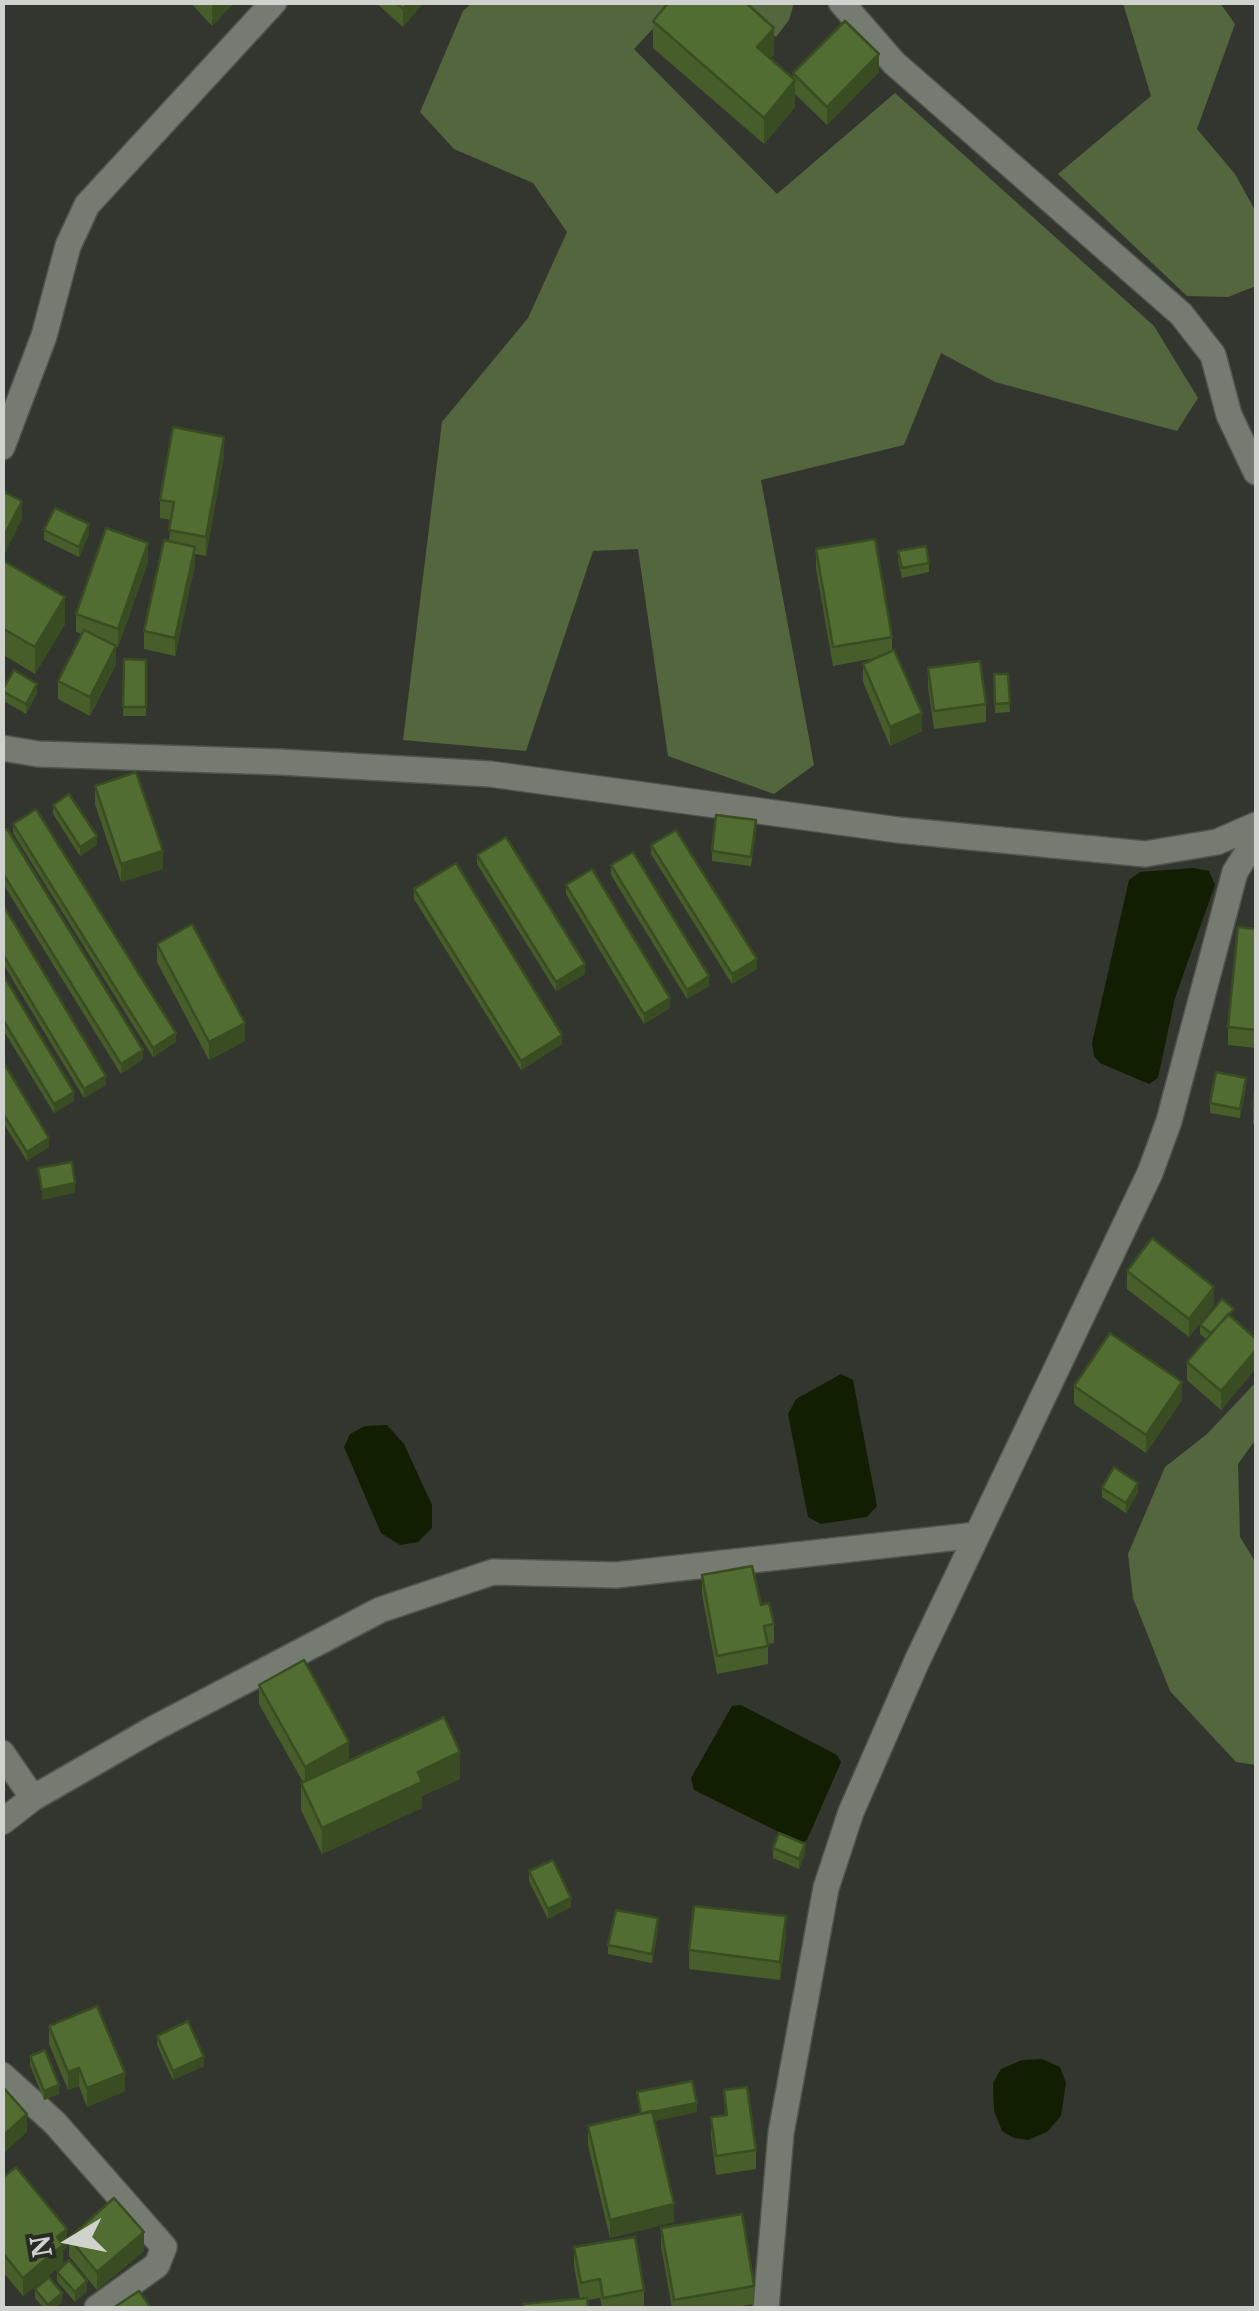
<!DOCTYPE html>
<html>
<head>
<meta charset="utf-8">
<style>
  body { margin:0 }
  #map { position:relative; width:1259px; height:2311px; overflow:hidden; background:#33362f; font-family:"PT Serif",serif }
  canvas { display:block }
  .frame { position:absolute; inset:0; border:5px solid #d0d2ce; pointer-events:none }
  .north { position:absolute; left:20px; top:2191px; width:100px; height:100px; -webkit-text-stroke:8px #292c25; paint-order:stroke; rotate:260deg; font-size:28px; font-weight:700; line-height:40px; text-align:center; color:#d0d2ce }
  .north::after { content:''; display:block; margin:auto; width:35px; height:45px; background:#d0d2ce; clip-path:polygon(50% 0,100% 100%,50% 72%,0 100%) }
</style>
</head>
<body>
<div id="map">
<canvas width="1259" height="2311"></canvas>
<div class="frame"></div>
<div class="north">N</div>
</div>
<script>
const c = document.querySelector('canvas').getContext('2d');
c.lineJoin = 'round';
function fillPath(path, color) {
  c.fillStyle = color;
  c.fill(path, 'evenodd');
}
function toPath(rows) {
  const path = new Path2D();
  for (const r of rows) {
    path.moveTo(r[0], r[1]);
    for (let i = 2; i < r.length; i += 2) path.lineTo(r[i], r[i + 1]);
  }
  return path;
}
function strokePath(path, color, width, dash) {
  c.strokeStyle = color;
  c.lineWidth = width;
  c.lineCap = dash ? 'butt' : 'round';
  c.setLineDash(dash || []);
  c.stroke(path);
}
fillPath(toPath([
  [472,3,677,3,634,49,777,194,895,93,1154,326,1198,398,1177,431,995,382,941,353,904,445,761,480,814,765,774,794,668,756,638,549,593,551,526,751,403,740,442,422,528,318,567,232,533,183,454,149,420,112,463,11],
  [734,3,794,3,789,20,776,37],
  [1123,3,1220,3,1235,24,1197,129,1235,174,1256,212,1256,286,1228,297,1187,296,1058,174,1151,96],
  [1256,1382,1256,1439,1238,1464,1240,1537,1256,1563,1256,1765,1236,1762,1170,1691,1133,1598,1128,1554,1165,1467,1207,1434]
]), '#53663d');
fillPath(toPath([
  [1193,868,1209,871,1215,885,1175,998,1158,1078,1149,1084,1100,1063,1094,1056,1092,1043,1129,880,1140,872],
  [841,1374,853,1380,877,1506,867,1517,821,1524,808,1517,788,1414,796,1399],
  [387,1425,404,1444,432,1505,432,1528,418,1542,400,1545,381,1533,344,1447,350,1434,365,1426],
  [741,1705,837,1755,841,1762,807,1840,801,1843,694,1790,691,1778,732,1706],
  [1042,2059,1060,2067,1066,2083,1061,2116,1047,2132,1028,2140,1014,2138,1002,2131,994,2111,993,2083,1001,2069,1022,2060]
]), '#111e01');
const street = toPath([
  [841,2,894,63,1181,314,1213,355,1229,415,1256,472],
  [2,447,44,336,68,246,87,205,274,2],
  [2,748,38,754,280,762,490,774,898,830,1145,854,1217,842,1256,825],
  [2,1753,33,1798,153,1729,380,1610,493,1572,616,1575,977,1535],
  [2,1822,33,1798],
  [2,2075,55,2123,164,2247,157,2265,97,2308],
  [766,2308,781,2133,826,1888,851,1812,917,1661,1150,1173,1169,1121,1235,872,1256,839]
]);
strokePath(street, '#51544e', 28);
strokePath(street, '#767b72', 25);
fillPath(toPath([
  [190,2,235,2,212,26],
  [375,2,424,2,403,27],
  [653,21,774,54,770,59,793,79,793,73,879,72,827,125,795,94,795,107,764,144,653,48],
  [224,455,206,556,195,554,195,565,175,656,144,649,144,631,169,541,171,520,160,518,160,500],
  [44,530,89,534,79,557,44,540],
  [816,549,892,637,892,651,922,731,890,746,863,682,863,664,875,658,833,666,816,568],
  [898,551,929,563,929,572,902,578,898,560],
  [2,560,65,624,35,674,2,654],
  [148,562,118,647,116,646,116,664,90,716,58,699,58,681,82,634,76,632,76,614],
  [124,659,146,660,146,716,123,716],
  [928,668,986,704,986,722,934,729,928,686],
  [994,674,1008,674,1010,712,995,713],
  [2,690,37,693,26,714,2,700],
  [95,786,163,869,121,882,95,804],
  [53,805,97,845,80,856,53,814],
  [13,824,176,1042,153,1057,13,833],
  [756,830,751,866,712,861,712,851],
  [2,832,143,1059,121,1074,2,882],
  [651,845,757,969,732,984,651,854],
  [477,855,585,974,556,991,477,864],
  [611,865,709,986,687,999,611,875],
  [566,885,670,1008,644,1024,566,894],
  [414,889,562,1044,521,1070,414,899],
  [2,903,106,1085,84,1098,2,962],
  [1256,929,1256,1048,1228,1045,1228,1027],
  [157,944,245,1041,209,1060,157,962],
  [2,973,74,1101,54,1113,2,1028],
  [2,1060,49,1147,27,1161,2,1121],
  [1256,1084,1256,1124,1253,1124,1253,1105],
  [1246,1087,1240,1118,1210,1113,1210,1103],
  [1127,1271,1214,1305,1189,1337,1127,1289],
  [1200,1325,1256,1339,1256,1368,1221,1410,1187,1380,1187,1362,1206,1339,1200,1334],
  [1074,1386,1182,1400,1146,1453,1074,1404],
  [1102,1488,1138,1492,1126,1513,1102,1497],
  [702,1575,761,1605,774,1624,774,1643,768,1644,768,1664,717,1674,702,1594],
  [259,1685,349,1760,340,1765,460,1779,422,1796,422,1808,322,1854,301,1810,301,1783,303,1782,259,1704],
  [773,1848,805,1853,799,1869,773,1858],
  [529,1871,571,1907,548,1919,529,1881],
  [658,1928,652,1963,608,1954,608,1945],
  [786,1935,780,1980,689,1969,689,1950],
  [49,2026,125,2091,87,2107,79,2086,68,2090,49,2044],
  [157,2036,204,2066,173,2080,157,2045],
  [30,2056,59,2094,44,2100,30,2065],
  [724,2090,756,2150,756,2169,716,2175,711,2136,711,2117,725,2115],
  [637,2092,697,2112,654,2121,674,2222,610,2238,588,2145,588,2126,640,2114],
  [2,2178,67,2247,63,2250,63,2264,23,2296,2,2271],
  [661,2228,754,2286,754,2304,730,2308,672,2308,661,2246],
  [69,2238,144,2251,97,2290,69,2256],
  [574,2247,644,2290,644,2308,602,2308,600,2298,587,2300,580,2299,574,2266],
  [57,2272,87,2291,75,2302,57,2281],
  [35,2289,62,2302,55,2308,44,2308,35,2298]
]), '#475e2a');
fillPath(toPath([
  [216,2,235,2,212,26,212,7],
  [408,2,424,2,403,27,403,9],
  [774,28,774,54,757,74,757,47],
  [879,54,879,72,827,125,827,107],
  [795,80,795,107,764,144,764,118],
  [224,437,224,455,206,556,206,537],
  [22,501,22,519,3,557,3,538],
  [89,524,89,534,79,557,79,547],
  [148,543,148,562,118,647,118,629],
  [195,547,195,565,175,656,175,638],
  [65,597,65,624,35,674,35,647],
  [116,646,116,664,90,716,90,697],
  [37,684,37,693,26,714,26,704],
  [922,713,922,731,890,746,890,727],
  [97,836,97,845,80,856,80,847],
  [163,851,163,869,121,882,121,864],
  [757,959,757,969,732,984,732,974],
  [585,964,585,974,556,991,556,982],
  [709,976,709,986,687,999,687,990],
  [670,998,670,1008,644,1024,644,1014],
  [245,1023,245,1041,209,1060,209,1042],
  [176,1033,176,1042,153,1057,153,1048],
  [562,1035,562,1044,521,1070,521,1061],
  [143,1050,143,1059,121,1074,121,1064],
  [106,1076,106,1085,84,1098,84,1089],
  [1246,1078,1246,1087,1240,1118,1240,1109],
  [74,1092,74,1101,54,1113,54,1104],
  [49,1138,49,1147,27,1161,27,1152],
  [75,1183,75,1193,42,1200,42,1190],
  [1214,1287,1214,1305,1189,1337,1189,1319],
  [1256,1350,1256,1368,1221,1410,1221,1391],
  [1182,1382,1182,1400,1146,1453,1146,1435],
  [1138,1483,1138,1492,1126,1513,1126,1503],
  [349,1742,349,1760,305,1785,305,1767],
  [460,1752,460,1779,422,1796,422,1808,322,1854,322,1828,418,1772],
  [805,1844,805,1853,799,1869,799,1859],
  [571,1898,571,1907,548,1919,548,1909],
  [786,1916,786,1935,780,1980,780,1962],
  [658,1918,658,1928,652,1963,652,1954],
  [204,2057,204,2066,173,2080,173,2071],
  [79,2068,79,2086,68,2090,68,2072],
  [125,2073,125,2091,87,2107,87,2088],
  [59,2085,59,2094,44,2100,44,2091],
  [697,2103,697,2112,641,2124,641,2114],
  [27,2114,27,2132,2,2155,2,2137],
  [674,2204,674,2222,610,2238,610,2220],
  [67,2229,67,2247,63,2250,63,2264,23,2296,23,2278,57,2237],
  [144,2232,144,2251,97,2290,97,2272],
  [87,2281,87,2291,75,2302,75,2292],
  [62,2293,62,2302,55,2308,48,2308,48,2305]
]), '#394c22');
const building = toPath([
  [396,2,408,2,403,9,396,2],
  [669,2,745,2,774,28,757,47,795,80,764,118,653,21,669,2],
  [845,21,879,54,827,107,793,73,845,21],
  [173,427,224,437,206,537,169,530,174,502,160,500,173,427],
  [2,491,22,501,3,538,2,538,2,491],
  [55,508,89,524,79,547,44,530,55,508],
  [106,528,148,543,118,629,76,614,106,528],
  [875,539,892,637,833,647,816,549,875,539],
  [164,540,195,547,175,638,144,631,164,540],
  [926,546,929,563,902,568,898,551,926,546],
  [2,560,65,597,35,647,2,628,2,560],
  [84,630,116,646,90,697,58,681,84,630],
  [894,650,922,713,890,727,863,664,894,650],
  [124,659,146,660,146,707,123,707,124,659],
  [980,661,986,704,934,711,928,668,980,661],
  [14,670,37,684,26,704,2,691,14,670],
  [994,674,1008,674,1010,703,995,704,994,674],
  [136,772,163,851,121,864,95,786,136,772],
  [69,794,97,836,80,847,53,805,69,794],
  [36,809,176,1033,153,1048,13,824,36,809],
  [716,815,756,820,751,857,712,851,716,815],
  [7,829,143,1050,121,1064,2,872,2,832,7,829],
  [676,830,757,959,732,974,651,845,676,830],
  [506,837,585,964,556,982,477,855,506,837],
  [633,852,709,976,687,990,611,865,633,852],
  [456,863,562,1035,521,1061,414,889,456,863],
  [592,869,670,998,644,1014,566,885,592,869],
  [2,903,106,1076,84,1089,2,953,2,903],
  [192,924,245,1023,209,1042,157,944,192,924],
  [1238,927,1256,929,1256,1030,1228,1027,1238,927],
  [2,973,74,1092,54,1104,2,1018,2,973],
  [2,1060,49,1138,27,1152,2,1112,2,1060],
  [1216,1072,1246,1078,1240,1109,1210,1103,1216,1072],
  [1256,1084,1256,1106,1253,1105,1256,1084],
  [72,1162,75,1183,42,1190,38,1168,72,1162],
  [1152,1238,1214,1287,1189,1319,1127,1271,1152,1238],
  [1222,1299,1234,1309,1211,1333,1200,1325,1222,1299],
  [1228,1314,1256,1339,1256,1350,1221,1391,1187,1362,1228,1314],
  [1110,1333,1182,1382,1146,1435,1074,1386,1110,1333],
  [1114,1467,1138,1483,1126,1503,1102,1488,1114,1467],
  [752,1566,761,1605,769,1603,774,1624,764,1626,768,1646,717,1656,702,1575,752,1566],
  [304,1660,349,1742,305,1767,259,1685,304,1660],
  [444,1717,460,1752,418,1772,422,1782,322,1828,301,1783,444,1717],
  [779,1833,805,1844,799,1859,773,1848,779,1833],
  [553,1860,571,1898,548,1909,529,1871,553,1860],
  [694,1906,786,1916,780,1962,689,1950,694,1906],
  [616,1910,658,1918,652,1954,608,1945,616,1910],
  [97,2006,125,2073,87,2088,79,2068,68,2072,49,2026,97,2006],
  [188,2021,204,2057,173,2071,157,2036,188,2021],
  [45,2050,59,2085,44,2091,30,2056,45,2050],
  [692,2081,697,2103,641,2114,637,2092,692,2081],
  [2,2086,27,2114,2,2137,2,2086],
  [747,2087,756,2150,716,2156,711,2117,727,2115,724,2090,747,2087],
  [652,2111,674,2204,610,2220,588,2126,652,2111],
  [16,2167,67,2229,57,2237,63,2245,23,2278,2,2252,2,2178,16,2167],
  [114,2198,144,2232,97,2272,69,2238,114,2198],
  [742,2214,754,2286,674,2300,661,2228,742,2214],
  [635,2237,644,2290,603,2298,600,2279,581,2283,574,2247,635,2237],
  [69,2260,87,2281,75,2292,57,2272,69,2260],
  [49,2277,62,2293,48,2305,35,2289,49,2277],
  [139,2291,151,2308,113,2308,139,2291],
  [587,2298,588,2308,524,2308,523,2304,587,2298]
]);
fillPath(building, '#526d31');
strokePath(building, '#394c22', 2.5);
</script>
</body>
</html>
